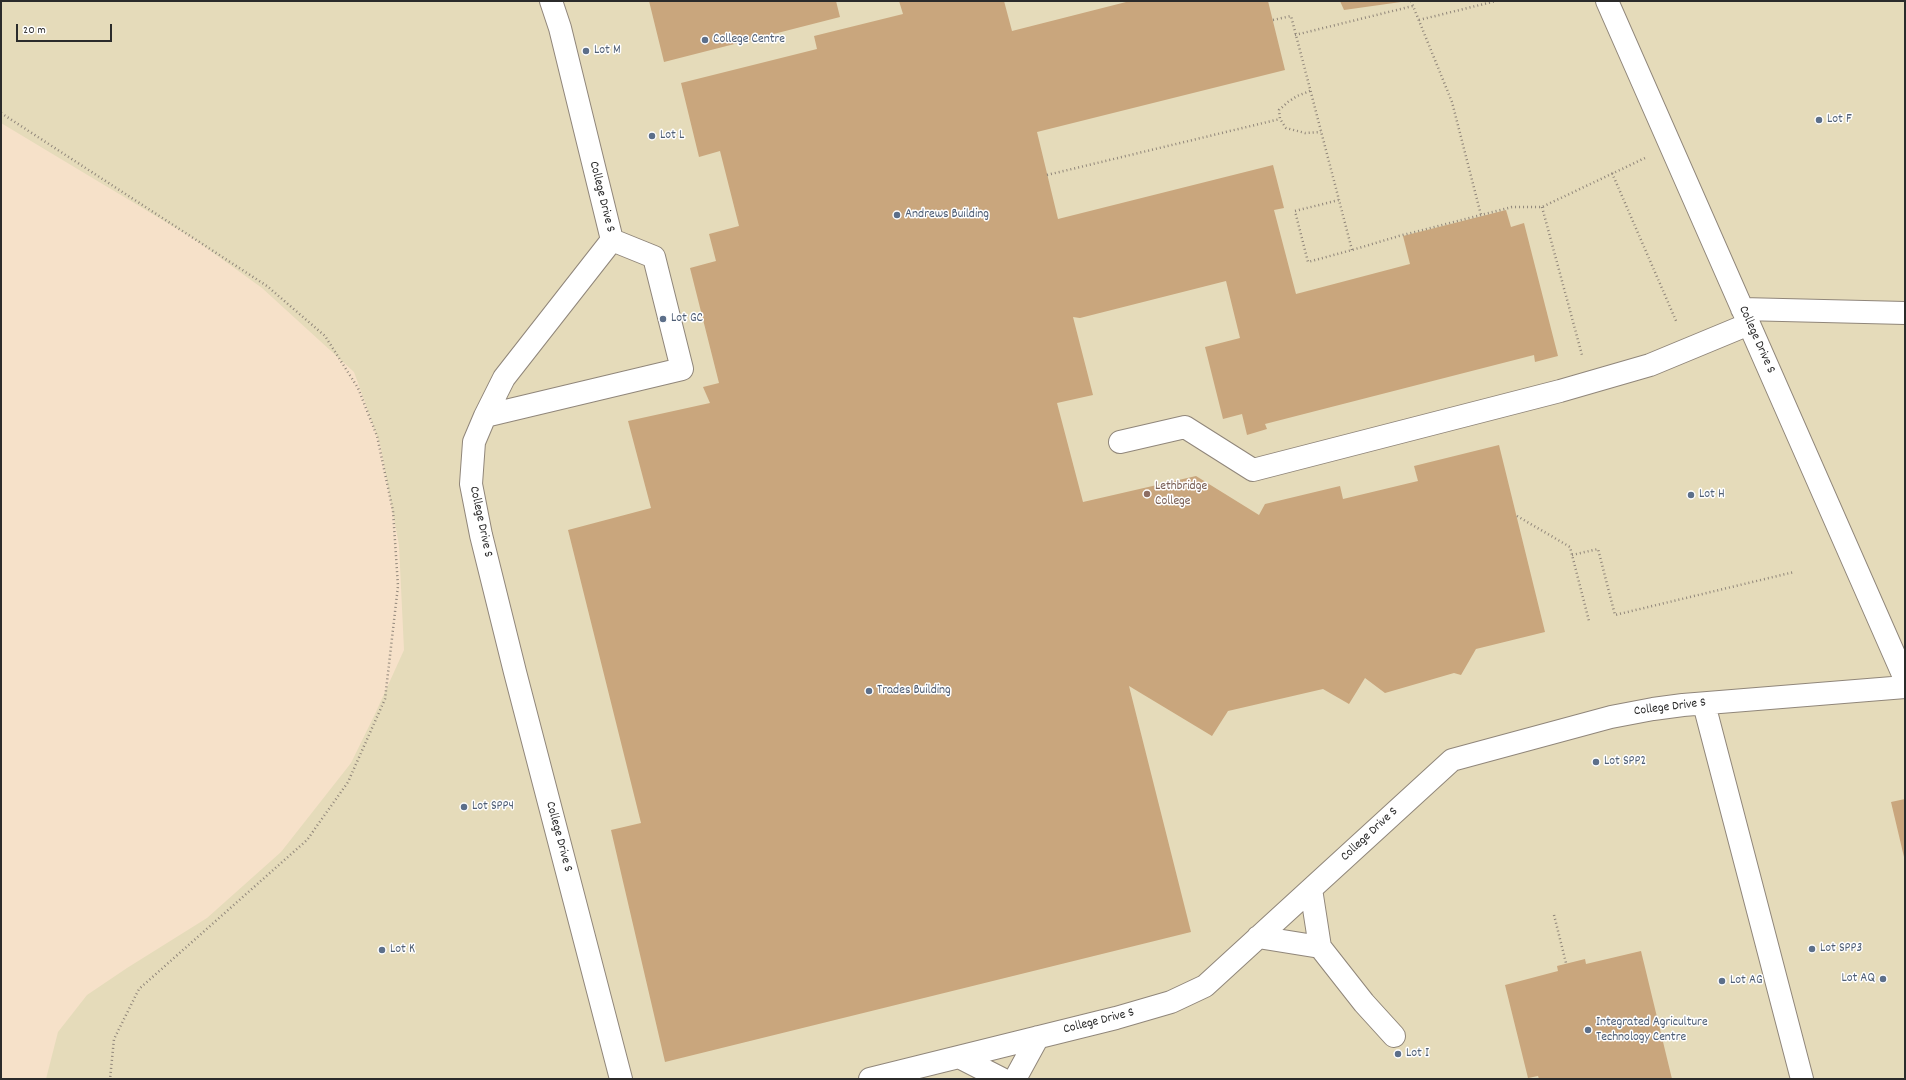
<!DOCTYPE html>
<html>
<head>
<meta charset="utf-8">
<style>
  body { margin:0 }
  #map { position:relative; width:1906px; height:1080px; overflow:hidden; background:#f6e1c9; font-family:Dekko,sans-serif }
  canvas { display:block }
  .frame { position:absolute; inset:0; border:2px solid #2b2b2b; pointer-events:none }
  .scale { position:absolute; left:16px; top:24px; width:96px; height:18px; box-sizing:border-box; border:2px solid #2b2b2b; border-top:0; padding-left:5px; font-size:12px; line-height:14px; white-space:nowrap; color:#2b2b2b; -webkit-text-stroke:3px #fff; paint-order:stroke }
</style>
</head>
<body>
<div id="map">
<canvas width="1906" height="1080"></canvas>
<div class="frame"></div>
<div class="scale">20 m</div>
</div>
<script>
const c = document.querySelector('canvas').getContext('2d');
c.lineJoin = 'round';
function fillPath(path, color) {
  c.fillStyle = color;
  c.fill(path, 'evenodd');
}
function toPath(rows) {
  const path = new Path2D();
  for (const r of rows) {
    path.moveTo(r[0], r[1]);
    for (let i = 2; i < r.length; i += 2) path.lineTo(r[i], r[i + 1]);
  }
  return path;
}
function strokePath(path, color, width, dash) {
  c.strokeStyle = color;
  c.lineWidth = width;
  c.lineCap = dash ? 'butt' : 'round';
  c.setLineDash(dash || []);
  c.stroke(path);
}
function write(font, color, halo, rows, align = 'center') {
  c.font = font + ' Dekko,sans-serif';
  c.lineWidth = 3;
  c.setLineDash([]);
  c.textBaseline = 'middle';
  c.strokeStyle = halo;
  c.fillStyle = color;
  for (const [text, x, y, turn = 0] of rows) {
    c.save();
    c.translate(x, y);
    c.rotate((+turn || 0) * Math.PI / 180);
    c.textAlign = isNaN(turn) ? turn : align;
    if (halo) c.strokeText(text, 0, 0);
    c.fillText(text, 0, 0);
    c.restore();
  }
}
fillPath(toPath([
  [1,1,1905,1,1905,1079,46,1079,58,1032,87,995,127,968,207,918,281,852,351,763,375,714,404,650,399,545,380,444,354,372,262,288,194,239,1,123]
]), '#e5dbba');
fillPath(toPath([
  [649,1,836,1,840,17,664,62],
  [899,1,1004,1,1012,31,1130,1,1268,1,1285,70,1037,132,1058,219,1273,165,1284,208,1274,210,1296,294,1410,264,1403,236,1506,210,1511,227,1524,223,1558,356,1535,362,1534,355,1265,424,1267,429,1247,435,1242,414,1223,419,1205,347,1240,338,1226,281,1080,318,1073,317,1093,395,1057,403,1083,502,1196,476,1259,515,1265,504,1340,486,1343,499,1418,481,1414,466,1499,445,1545,632,1476,649,1461,675,1454,673,1385,693,1365,678,1349,704,1323,689,1228,711,1212,736,1129,686,1191,932,665,1062,611,830,641,823,568,530,651,508,628,421,710,403,703,387,719,383,690,268,716,261,709,234,739,226,720,151,699,157,681,83,817,49,814,36,903,14],
  [1340,1,1401,1,1401,2,1344,10],
  [1905,799,1905,857,1904,857,1891,802],
  [1641,951,1672,1079,1539,1079,1538,1076,1528,1078,1505,985,1558,971,1557,966,1585,959,1586,964]
]), '#c9a67d');
const minor = toPath([
  [551,1,560,28,612,240,504,378,485,416,474,442,471,484,481,535,515,672,621,1079],
  [1607,1,1905,679],
  [1742,309,1905,313],
  [485,416,682,369,654,257,612,240],
  [1120,442,1185,427,1253,470,1560,391,1650,365,1749,324],
  [1704,704,1802,1079],
  [1311,889,1320,947,1364,1003,1394,1036],
  [1258,937,1320,947],
  [959,1057,1002,1079],
  [870,1079,1116,1018,1171,1002,1205,986,1452,760,1611,717,1653,709,1683,705,1905,687],
  [1015,1079,1038,1037]
]);
strokePath(minor, '#90867a', 24);
strokePath(toPath([
  [1411,1,1452,102,1481,215],
  [1273,20,1291,16,1339,200],
  [1419,20,1496,1],
  [1295,35,1413,6],
  [1310,91,1297,96,1288,102,1279,110,1280,119,1286,128,1305,133,1321,132],
  [1,113,267,286,325,336,358,388,377,436,393,511,398,586,385,699,348,782,307,840,139,989,114,1039,110,1079],
  [1612,173,1677,323],
  [1047,175,1280,119],
  [1542,207,1582,355],
  [1352,250,1339,200,1295,211,1308,262,1352,250,1399,236,1512,207,1542,207,1645,158],
  [1517,516,1570,547,1589,621],
  [1572,555,1598,549,1615,615,1794,572],
  [1554,915,1566,963]
]), '#90867a', 2.5, [1, 3]);
strokePath(minor, '#fff', 22);
for (const [x, y, r, color] of [
  [705,40,4,"#5c6f8a"],
  [586,51,4,"#5c6f8a"],
  [1819,120,4,"#5c6f8a"],
  [652,136,4,"#5c6f8a"],
  [897,215,4,"#5c6f8a"],
  [663,319,4,"#5c6f8a"],
  [1147,494,4,"#8d6e63"],
  [1691,495,4,"#5c6f8a"],
  [869,691,4,"#5c6f8a"],
  [1596,762,4,"#5c6f8a"],
  [464,807,4,"#5c6f8a"],
  [1812,949,4,"#5c6f8a"],
  [382,950,4,"#5c6f8a"],
  [1883,979,4,"#5c6f8a"],
  [1722,981,4,"#5c6f8a"],
  [1588,1030,4,"#5c6f8a"],
  [1398,1054,4,"#5c6f8a"]
]) {
  const dot = new Path2D();
  dot.arc(x, y, r, 0, 2 * Math.PI);
  c.fillStyle = color;
  c.fill(dot);
  strokePath(dot, '#fff', 1.5);
}
write('13px', '#4e5e75', '#fff', [
  ["College Centre",713,40],
  ["Lot M",594,51],
  ["Lot F",1827,120],
  ["Lot L",660,136],
  ["Andrews Building",905,215],
  ["Lot GC",671,319],
  ["Lot H",1699,495],
  ["Trades Building",877,691],
  ["Lot SPP2",1604,762],
  ["Lot SPP4",472,807],
  ["Lot SPP3",1820,949],
  ["Lot K",390,950],
  ["Lot AQ",1875,979,"right"],
  ["Lot AG",1730,981],
  ["Integrated Agriculture",1596,1023],
  ["Technology Centre",1596,1038],
  ["Lot I",1406,1054]
], 'left');
write('13px', '#2b2b2b', '#fff', [
  ["College Drive S",601,197,76],
  ["College Drive S",1756,340,66],
  ["College Drive S",480,522,78],
  ["College Drive S",1670,708,-7],
  ["College Drive S",1370,835,-43],
  ["College Drive S",558,837,75],
  ["College Drive S",1099,1022,-14]
]);
write('13px', '#785e54', '#fff', [
  ["Lethbridge",1155,487],
  ["College",1155,502]
], 'left');
</script>
</body>
</html>
